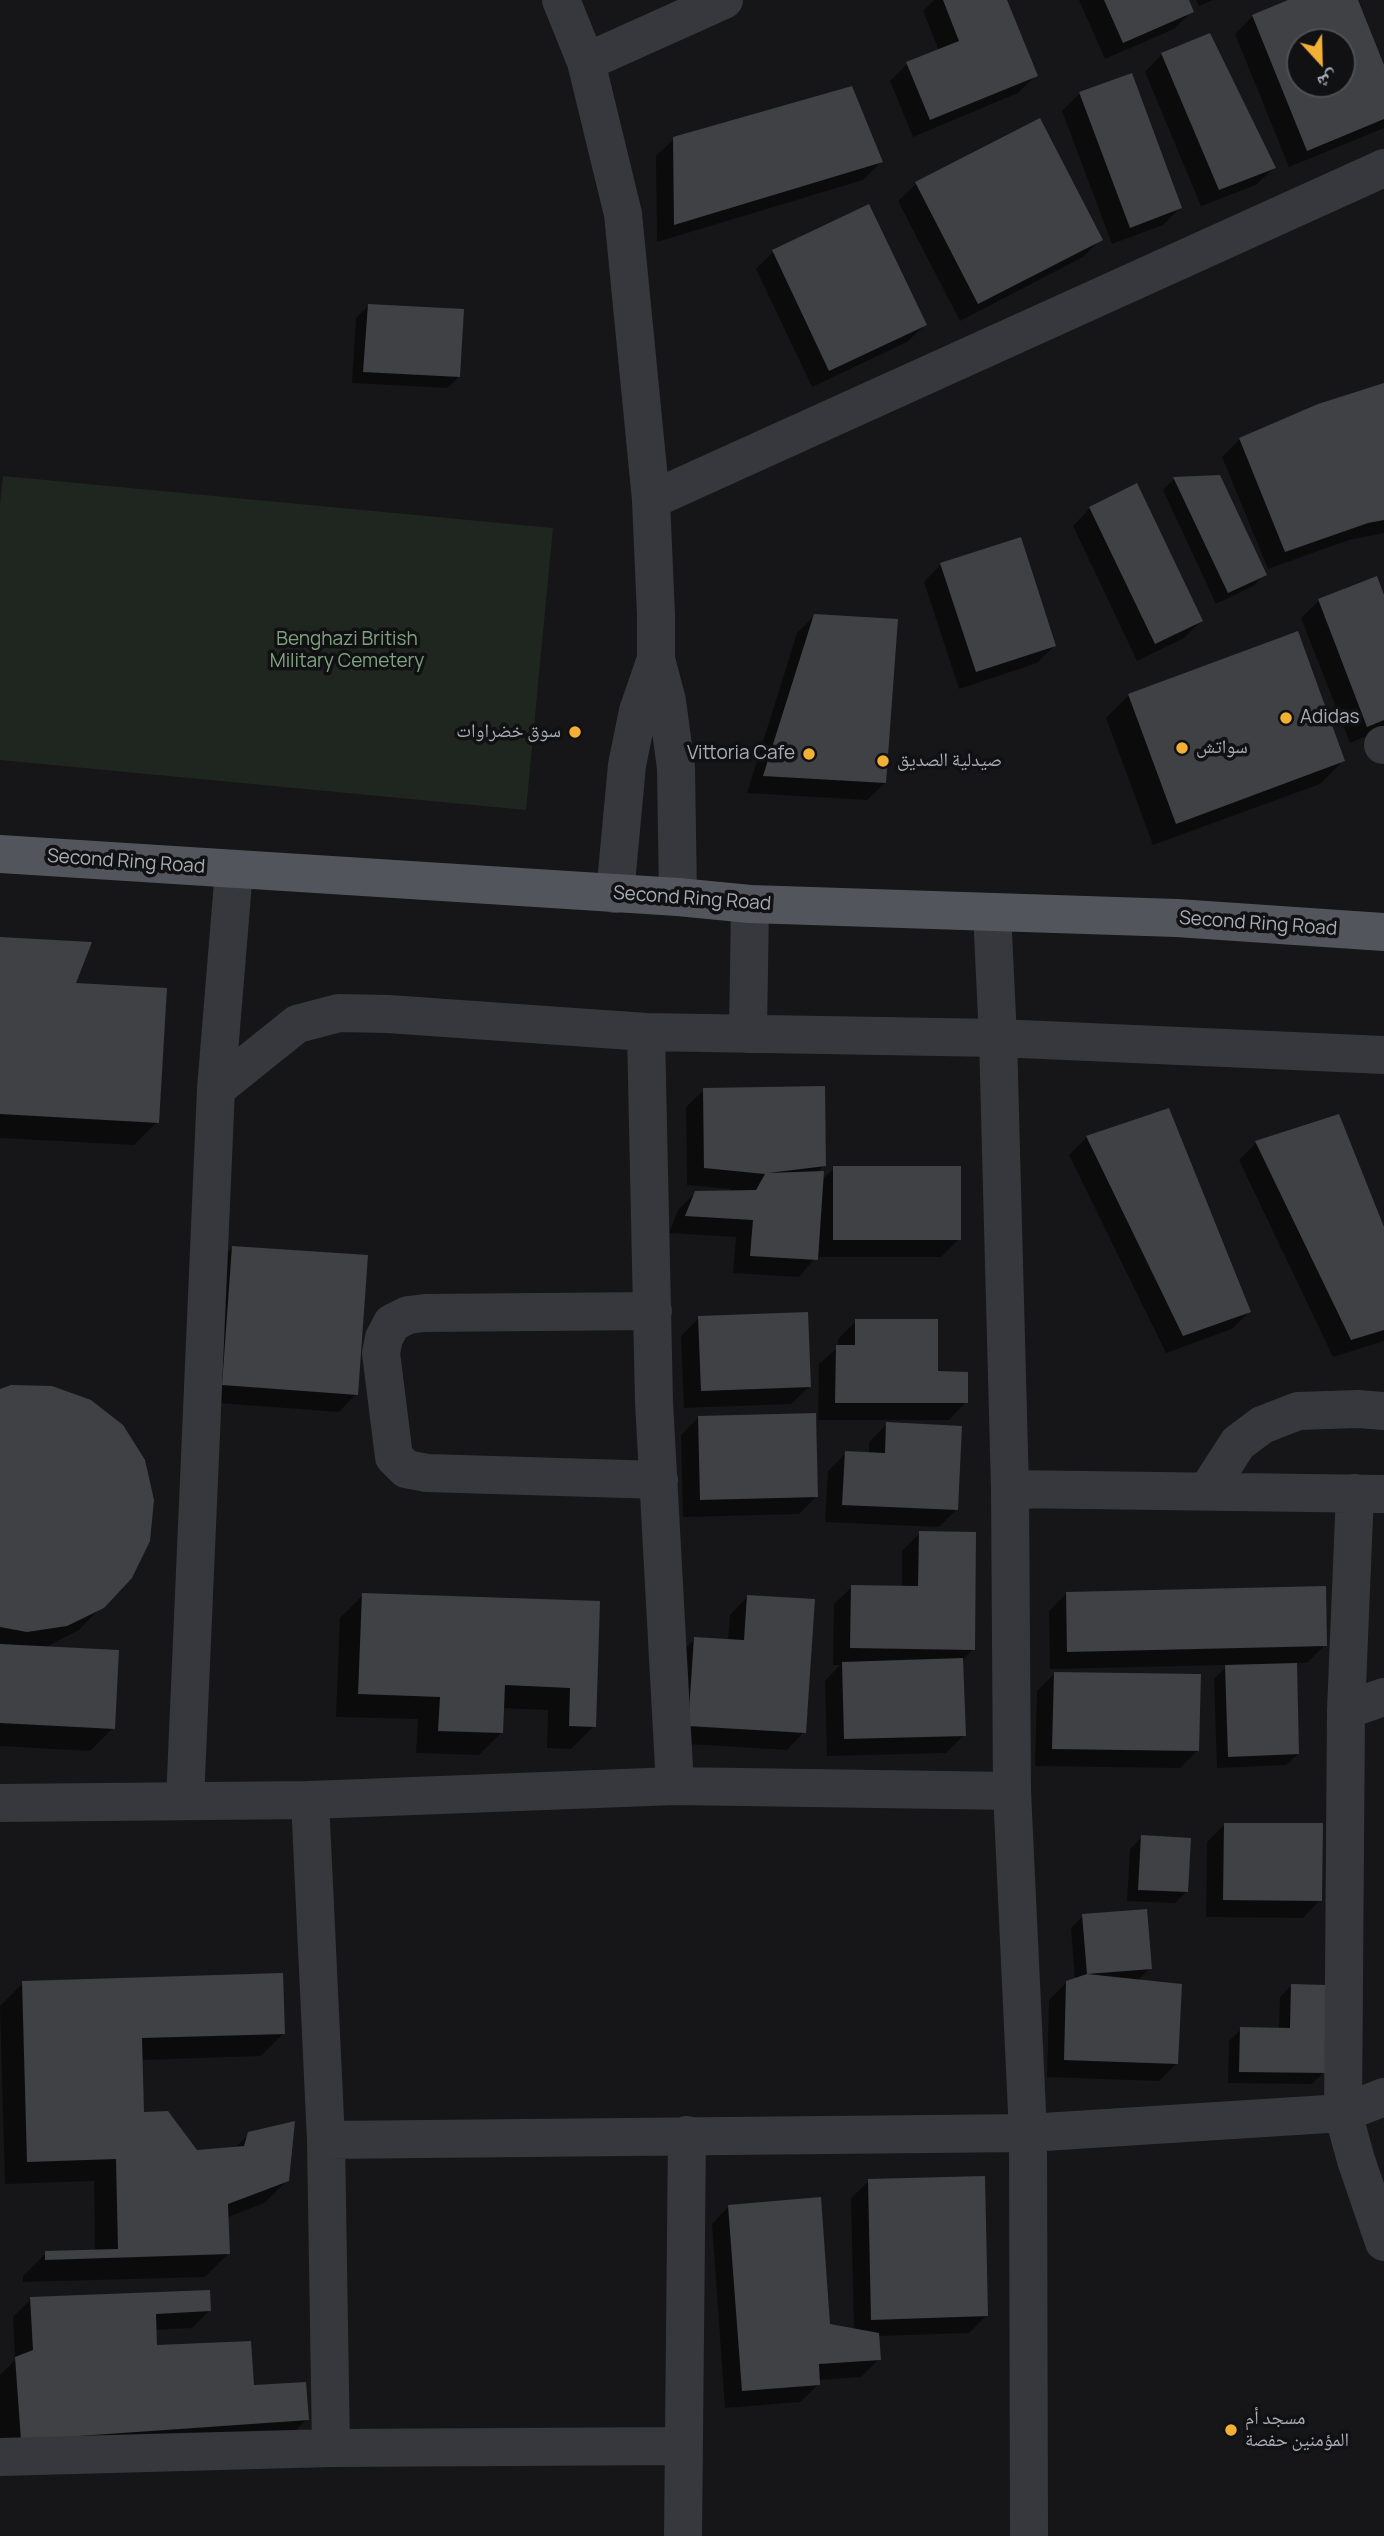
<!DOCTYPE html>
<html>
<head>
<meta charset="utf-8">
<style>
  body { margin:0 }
  #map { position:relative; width:1384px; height:2536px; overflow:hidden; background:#161618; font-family:Manrope,"Noto Naskh Arabic",sans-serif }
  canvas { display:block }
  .north { position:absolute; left:1286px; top:28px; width:70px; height:70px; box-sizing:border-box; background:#111113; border:2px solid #4d4f55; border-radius:50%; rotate:158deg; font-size:19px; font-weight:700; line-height:28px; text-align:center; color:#a8adb8 }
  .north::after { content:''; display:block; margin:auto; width:24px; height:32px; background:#f2b134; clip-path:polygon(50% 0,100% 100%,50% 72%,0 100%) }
</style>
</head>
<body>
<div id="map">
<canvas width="1384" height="2536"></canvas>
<div class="north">ش</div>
</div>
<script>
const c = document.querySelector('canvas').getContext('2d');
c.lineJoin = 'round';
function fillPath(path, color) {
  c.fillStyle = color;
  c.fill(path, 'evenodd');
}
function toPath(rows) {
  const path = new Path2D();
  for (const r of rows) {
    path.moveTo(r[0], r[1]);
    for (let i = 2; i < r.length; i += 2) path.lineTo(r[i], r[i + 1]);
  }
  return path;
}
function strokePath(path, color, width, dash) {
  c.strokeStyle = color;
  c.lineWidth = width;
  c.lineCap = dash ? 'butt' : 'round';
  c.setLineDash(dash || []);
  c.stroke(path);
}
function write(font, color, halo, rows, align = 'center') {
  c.font = font + ' Manrope,"Noto Naskh Arabic",sans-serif';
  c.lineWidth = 7;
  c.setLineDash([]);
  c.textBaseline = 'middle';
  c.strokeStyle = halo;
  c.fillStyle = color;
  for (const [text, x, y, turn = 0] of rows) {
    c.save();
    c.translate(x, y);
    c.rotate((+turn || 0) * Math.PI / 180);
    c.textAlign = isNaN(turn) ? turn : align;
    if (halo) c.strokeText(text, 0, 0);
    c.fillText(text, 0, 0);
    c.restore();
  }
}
fillPath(toPath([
  [3,476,553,528,526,810,0,760,0,505]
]), '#1e261f');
fillPath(toPath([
  [934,0,1005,0,1035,76,1018,93,913,137,890,81,907,64,939,51,923,11],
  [1079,0,1187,0,1192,11,1174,29,1105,59],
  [1196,0,1213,0,1199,6],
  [1293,0,1356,0,1384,70,1384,128,1289,167,1235,34,1253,16],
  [1300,42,1342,42,1342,84,1300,84],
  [1162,54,1274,168,1256,185,1201,206,1145,72],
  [1080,93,1180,208,1163,225,1112,244,1062,111],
  [1039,120,1101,239,1083,257,960,321,898,201,916,184],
  [674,139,881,162,863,180,657,242,656,156],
  [773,252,925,325,907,342,812,387,756,269],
  [368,306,459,377,447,388,352,383,356,318],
  [1384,384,1384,533,1349,540,1268,569,1222,457,1240,439],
  [1174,479,1265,574,1253,586,1216,604,1163,490],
  [1090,508,1201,621,1184,638,1137,661,1073,526],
  [941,564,1054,646,1037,663,959,689,924,582],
  [1376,578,1384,600,1384,729,1350,743,1301,618,1319,601],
  [815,615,885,783,867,800,747,793,797,633],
  [1129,695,1343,761,1320,784,1153,845,1106,718],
  [0,939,73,984,157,1122,134,1145,0,1138],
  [704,1090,824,1165,816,1174,822,1180,834,1168,959,1239,941,1257,816,1257,799,1277,733,1273,736,1237,669,1233,678,1210,695,1193,730,1192,730,1189,687,1185,686,1107],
  [1087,1137,1249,1312,1232,1329,1166,1353,1069,1155],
  [1256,1143,1384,1232,1384,1341,1333,1357,1239,1160],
  [232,1248,356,1394,339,1412,205,1402,215,1266],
  [699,1318,809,1387,791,1404,684,1408,681,1336],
  [856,1321,936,1373,966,1402,949,1420,818,1420,819,1364,838,1347,838,1339],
  [0,1391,131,1577,79,1630,44,1648,113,1728,90,1751,0,1746],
  [699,1417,816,1497,799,1514,683,1517,681,1435],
  [887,1424,957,1509,939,1527,825,1522,828,1471,846,1453,869,1454,869,1442],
  [920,1533,973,1649,962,1661,964,1735,946,1753,827,1756,825,1681,840,1665,833,1665,834,1604,852,1587,902,1588,902,1551],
  [1067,1593,1325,1645,1307,1663,1295,1663,1298,1754,1286,1765,1217,1768,1214,1679,1228,1665,1050,1669,1049,1611],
  [363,1595,598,1603,594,1726,571,1749,547,1748,548,1710,503,1708,502,1732,479,1755,416,1753,418,1719,336,1717,340,1618],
  [747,1597,804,1732,787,1750,671,1743,677,1656,695,1639,728,1640,730,1615],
  [1054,1674,1198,1750,1180,1768,1035,1766,1037,1691],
  [1224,1825,1320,1900,1303,1918,1206,1917,1207,1842],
  [1142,1837,1187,1891,1175,1903,1127,1901,1130,1849],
  [1083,1916,1150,1968,1137,1981,1177,2063,1159,2081,1047,2077,1049,2000,1067,1982,1075,1980,1071,1928],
  [23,1983,284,2033,261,2056,141,2060,142,2114,196,2152,235,2148,249,2134,288,2180,264,2203,226,2218,228,2254,205,2277,23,2282,23,2276,46,2253,95,2251,94,2181,5,2184,0,2006],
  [1292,1985,1324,2072,1312,2084,1228,2083,1229,2041,1241,2029,1279,2029,1280,1997],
  [869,2181,986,2316,969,2333,878,2336,879,2359,861,2377,818,2380,818,2385,800,2402,725,2408,712,2224,729,2206,828,2325,854,2330,851,2198],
  [31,2299,209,2311,192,2328,155,2330,156,2347,252,2387,307,2419,284,2442,0,2462,0,2375,15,2360,13,2317]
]), '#0007');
fillPath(toPath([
  [943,0,1007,0,1038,76,930,120,906,62,959,41],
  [1104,0,1189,0,1194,12,1123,43],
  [1288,0,1358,0,1384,65,1384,119,1307,151,1252,15],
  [1300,42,1342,42,1342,84,1300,84],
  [1210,33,1276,168,1219,190,1161,53],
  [1132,73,1182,208,1130,228,1079,92],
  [852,86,883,162,674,225,673,137],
  [1040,118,1103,240,978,304,915,182],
  [869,204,927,325,829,371,772,250],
  [368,304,464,309,460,377,363,372],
  [1384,383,1384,520,1368,523,1285,552,1239,438,1318,404],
  [1220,475,1267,575,1228,593,1173,477],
  [1137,483,1203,621,1155,644,1089,507],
  [1021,537,1056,646,976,672,940,563],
  [1377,576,1384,595,1384,720,1367,727,1318,599],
  [814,614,898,619,886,783,763,776],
  [1298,631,1345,761,1176,824,1128,694],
  [0,937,92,942,76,983,167,988,159,1123,0,1114],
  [825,1086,826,1166,768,1173,824,1171,818,1260,750,1256,753,1220,685,1216,695,1191,756,1190,765,1174,704,1168,703,1088],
  [1169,1108,1251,1312,1183,1336,1086,1136],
  [1339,1114,1384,1227,1384,1330,1351,1340,1255,1141],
  [833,1166,961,1166,961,1240,833,1240],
  [232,1246,368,1255,358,1395,222,1385],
  [808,1312,811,1387,701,1391,698,1316],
  [855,1319,938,1319,938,1371,968,1372,968,1403,835,1403,836,1345,855,1345],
  [11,1385,52,1386,91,1400,123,1425,145,1460,154,1500,150,1541,132,1578,104,1608,67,1626,27,1632,0,1627,0,1389],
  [816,1413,818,1497,700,1500,698,1416],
  [886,1422,962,1426,958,1510,842,1505,845,1451,885,1453],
  [919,1531,976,1532,975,1650,850,1648,851,1585,918,1586],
  [1326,1586,1327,1646,1067,1652,1066,1592],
  [362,1593,600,1601,596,1727,569,1726,570,1688,505,1685,503,1733,438,1731,440,1697,358,1694],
  [747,1595,815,1599,806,1733,688,1726,694,1637,744,1640],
  [0,1644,119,1650,115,1729,0,1723],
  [963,1658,966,1736,844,1739,842,1662],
  [1297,1663,1299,1754,1228,1757,1225,1665],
  [1054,1672,1201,1674,1199,1751,1052,1749],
  [1224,1823,1323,1823,1322,1901,1223,1900],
  [1141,1835,1191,1838,1188,1892,1138,1890],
  [1147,1909,1152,1969,1087,1974,1082,1914],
  [283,1973,285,2034,142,2038,144,2112,168,2111,197,2150,244,2146,248,2132,295,2121,289,2181,228,2204,230,2254,45,2260,45,2251,118,2249,116,2159,27,2162,22,1981],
  [1087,1974,1182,1984,1178,2064,1064,2060,1066,1981],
  [1291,1984,1327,1985,1326,2073,1239,2072,1240,2027,1290,2028],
  [985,2176,988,2316,871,2320,868,2179],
  [821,2197,830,2324,879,2333,881,2360,819,2364,820,2385,742,2391,728,2205],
  [210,2290,211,2311,156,2314,157,2345,251,2341,254,2385,306,2382,309,2420,21,2440,15,2357,33,2350,30,2297]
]), '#404145');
strokePath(toPath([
  [561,0,586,62,623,214,651,500,656,615,656,659,667,701,676,768,678,897],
  [586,62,724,0],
  [651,500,1384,168],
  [1383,745,1384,745],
  [615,894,627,765,638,711,656,659],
  [992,912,998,1038,1010,1489,1012,1791,1028,2133,1029,2536],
  [646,1032,654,1402,675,1786],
  [748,1034,750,904],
  [216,1089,297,1024,339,1013,388,1014,646,1032,998,1038,1384,1055],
  [653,1311,425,1313,408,1315,392,1323,384,1338,381,1353,394,1457,406,1469,427,1473,659,1480],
  [1010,1489,1384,1494],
  [1207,1491,1238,1443,1262,1425,1298,1411,1358,1409,1384,1411],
  [1355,1493,1346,1710,1343,2113,1356,2160,1384,2242],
  [1346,1710,1384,1697],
  [185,1801,216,1089,234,870],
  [0,1803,310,1800,675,1786,1012,1791],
  [326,2140,1028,2133,1343,2113,1384,2097],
  [331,2448,684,2446],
  [0,2457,331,2448,326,2140,310,1800],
  [683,2536,687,2135]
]), '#37383d', 38);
strokePath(toPath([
  [0,854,678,897,750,904,1177,918,1384,932]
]), '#53555c', 38);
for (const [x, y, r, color] of [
  [1286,718,7,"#f2b134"],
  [575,732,7,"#f2b134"],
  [1182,748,7,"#f2b134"],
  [809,754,7,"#f2b134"],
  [883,761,7,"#f2b134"],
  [1231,2430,7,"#f2b134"]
]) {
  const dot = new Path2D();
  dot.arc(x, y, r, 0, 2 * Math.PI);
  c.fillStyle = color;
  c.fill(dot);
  strokePath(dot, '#111113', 2.5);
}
write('19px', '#7fa381', '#111113', [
  ["Benghazi British",347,640],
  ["Military Cemetery",347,662]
]);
write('19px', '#a8adb8', '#111113', [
  ["Adidas",1300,718],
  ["سوق خضراوات",561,732,"right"],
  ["سواتش",1196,748],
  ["Vittoria Cafe",795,754,"right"],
  ["صيدلية الصديق",897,761],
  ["مسجد أم",1245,2419],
  ["المؤمنين حفصة",1245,2441]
], 'left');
write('19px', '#a8adb8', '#111113', [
  ["Second Ring Road",126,862,4],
  ["Second Ring Road",692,899,4],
  ["Second Ring Road",1258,924,4]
]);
</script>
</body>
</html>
